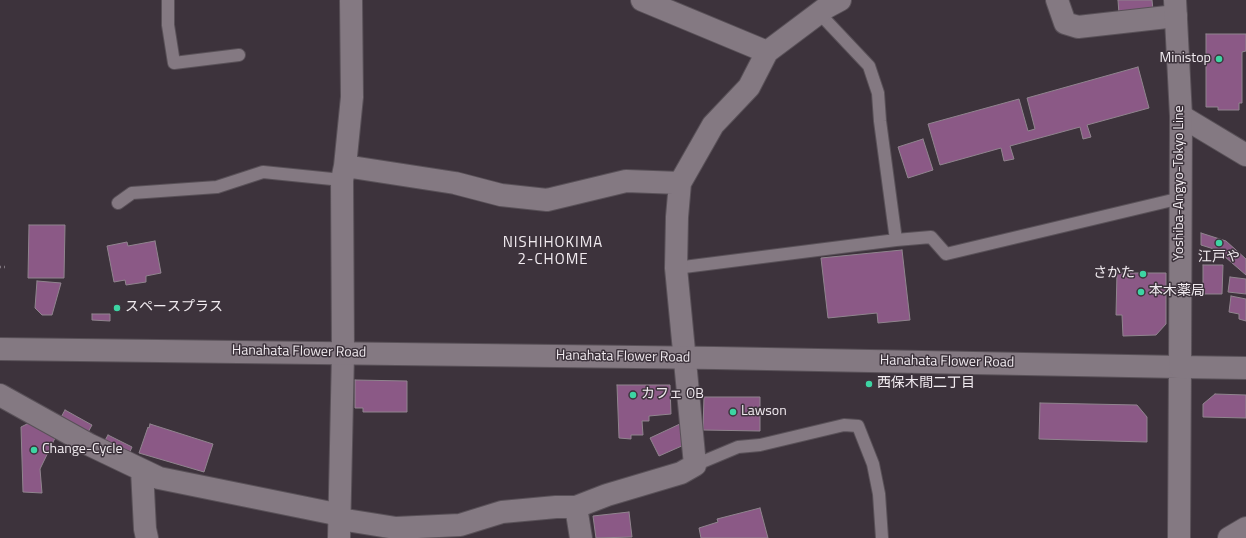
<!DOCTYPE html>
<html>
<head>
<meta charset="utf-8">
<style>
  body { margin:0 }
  canvas { display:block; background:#3d333c }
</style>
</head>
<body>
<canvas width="1246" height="538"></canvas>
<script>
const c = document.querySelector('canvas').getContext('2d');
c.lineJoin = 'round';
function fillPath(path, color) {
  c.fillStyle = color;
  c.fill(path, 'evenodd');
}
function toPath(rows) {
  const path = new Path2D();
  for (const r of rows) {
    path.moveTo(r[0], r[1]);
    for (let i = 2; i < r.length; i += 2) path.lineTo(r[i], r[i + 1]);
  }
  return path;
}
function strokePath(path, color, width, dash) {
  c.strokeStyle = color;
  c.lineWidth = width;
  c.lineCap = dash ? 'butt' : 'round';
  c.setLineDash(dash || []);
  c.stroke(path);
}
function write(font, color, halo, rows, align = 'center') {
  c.font = font + ' "Titillium Web","Noto Sans JP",sans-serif';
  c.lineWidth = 3;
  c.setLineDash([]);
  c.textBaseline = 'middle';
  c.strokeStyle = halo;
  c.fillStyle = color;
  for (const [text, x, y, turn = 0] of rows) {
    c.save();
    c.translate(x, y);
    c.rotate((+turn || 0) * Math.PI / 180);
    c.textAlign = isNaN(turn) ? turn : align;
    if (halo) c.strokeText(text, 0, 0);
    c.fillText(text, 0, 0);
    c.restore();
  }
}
const building = toPath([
  [1118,0,1152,0,1153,10,1119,14,1118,0],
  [1206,34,1246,34,1246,51,1242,52,1242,103,1239,103,1239,110,1218,110,1218,107,1206,107,1206,34],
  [1138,67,1149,108,1087,125,1091,137,1083,139,1080,127,1010,146,1014,159,1004,161,1001,148,940,165,928,124,1019,99,1028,131,1035,129,1027,98,1138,67],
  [923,139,933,170,908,178,898,147,923,139],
  [29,225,65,225,64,278,28,278,29,225],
  [1201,233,1226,241,1246,259,1246,275,1217,250,1201,245,1201,233],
  [155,241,161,273,146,276,146,282,126,285,125,280,114,282,107,246,127,242,128,246,155,241],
  [902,250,910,320,878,323,877,313,828,318,821,258,902,250],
  [1203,265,1223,265,1222,294,1203,294,1203,265],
  [1117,273,1166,273,1166,324,1156,335,1123,336,1122,315,1116,315,1117,273],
  [1230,277,1246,279,1246,294,1228,292,1230,277],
  [37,281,61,283,52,315,42,315,35,308,37,281],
  [1231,296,1246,299,1246,321,1239,319,1239,314,1229,312,1231,296],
  [92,314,110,314,110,321,92,320,92,314],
  [355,380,407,381,407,412,363,412,363,408,355,408,355,380],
  [617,385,670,385,671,414,649,416,649,421,642,421,643,435,631,435,631,439,619,438,617,385],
  [1215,394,1246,395,1246,418,1203,417,1203,404,1215,394],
  [704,397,760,397,760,431,703,430,704,397],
  [1040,403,1137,405,1147,417,1147,442,1039,439,1040,403],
  [65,410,92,425,86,436,59,421,65,410],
  [31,422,56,436,40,469,42,493,23,492,21,427,31,422],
  [682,423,684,445,659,456,650,438,682,423],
  [150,424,213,444,204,472,139,453,148,427,149,428,150,424],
  [108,435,132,447,128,456,103,444,108,435],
  [760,508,768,538,701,538,699,528,718,522,717,519,760,508],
  [629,512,632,537,596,538,593,516,629,512]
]);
fillPath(building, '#8b5986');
strokePath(building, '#90848e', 1);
const service = toPath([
  [168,0,168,25,174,63,239,55],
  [118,203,132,193,217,187,263,172,342,180],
  [896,240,931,237,946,254,1181,198],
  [676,268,896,240,880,121,878,93,869,66,819,13],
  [695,465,738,447,760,445,844,425,858,426,873,464,879,494,882,538]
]);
const minor = toPath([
  [642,0,767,52],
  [1057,0,1065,23,1078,27,1176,16],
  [1181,116,1246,155],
  [345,166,455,183,501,195,547,200,626,181,680,183],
  [0,395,90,445,159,478,331,513,346,520,396,528,460,525,502,512,556,507,576,507,607,495,681,473,695,465,676,268,677,217,680,183,713,125,749,87,767,52,827,7,840,0],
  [142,470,145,529,147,538],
  [576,507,581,538],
  [339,538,343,353,342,180,345,166,352,97,351,0],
  [1229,538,1246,528]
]);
const tertiary = toPath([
  [0,349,715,358,1180,367,1179,538]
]);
const secondary = toPath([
  [1175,0,1181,116,1180,367,1246,368]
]);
strokePath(service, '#595158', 14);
strokePath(minor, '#595158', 24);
strokePath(tertiary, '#595158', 24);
strokePath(secondary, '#595158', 24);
strokePath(toPath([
  [0,267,6,267]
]), '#7e757d', 2.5, [1, 3]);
strokePath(service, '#847982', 12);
strokePath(minor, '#847982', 22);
strokePath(tertiary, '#847982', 22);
strokePath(secondary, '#847982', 22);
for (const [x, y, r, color] of [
  [1219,59,4,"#3dd4a3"],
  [1219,243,4,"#3dd4a3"],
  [1143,274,4,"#3dd4a3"],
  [1141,292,4,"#3dd4a3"],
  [117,308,4,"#3dd4a3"],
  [869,384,4,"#3dd4a3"],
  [633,395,4,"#3dd4a3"],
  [733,412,4,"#3dd4a3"],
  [34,450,4,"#3dd4a3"]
]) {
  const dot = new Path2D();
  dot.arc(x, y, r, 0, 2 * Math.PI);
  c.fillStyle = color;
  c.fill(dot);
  strokePath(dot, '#3d333c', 1.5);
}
write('14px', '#f1ebf0', '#3d333c', [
  ["Ministop",1211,59,"right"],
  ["江戸や",1219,258,"center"],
  ["さかた",1135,274,"right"],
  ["本木薬局",1149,292],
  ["スペースプラス",125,308],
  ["西保木間二丁目",877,384],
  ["カフェ OB",641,395],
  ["Lawson",741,412],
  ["Change-Cycle",42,450]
], 'left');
write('14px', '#f1ebf0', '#3d333c', [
  ["Yoshiba-Angyo-Tokyo Line",1180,183,-90],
  ["Hanahata Flower Road",299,352,1],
  ["Hanahata Flower Road",623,357,1],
  ["Hanahata Flower Road",947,362,1]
]);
c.letterSpacing = '1px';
write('15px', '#f1ebf0', '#3d333c', [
  ["NISHIHOKIMA",553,243],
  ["2-CHOME",553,260]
]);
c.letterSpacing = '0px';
</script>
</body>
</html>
